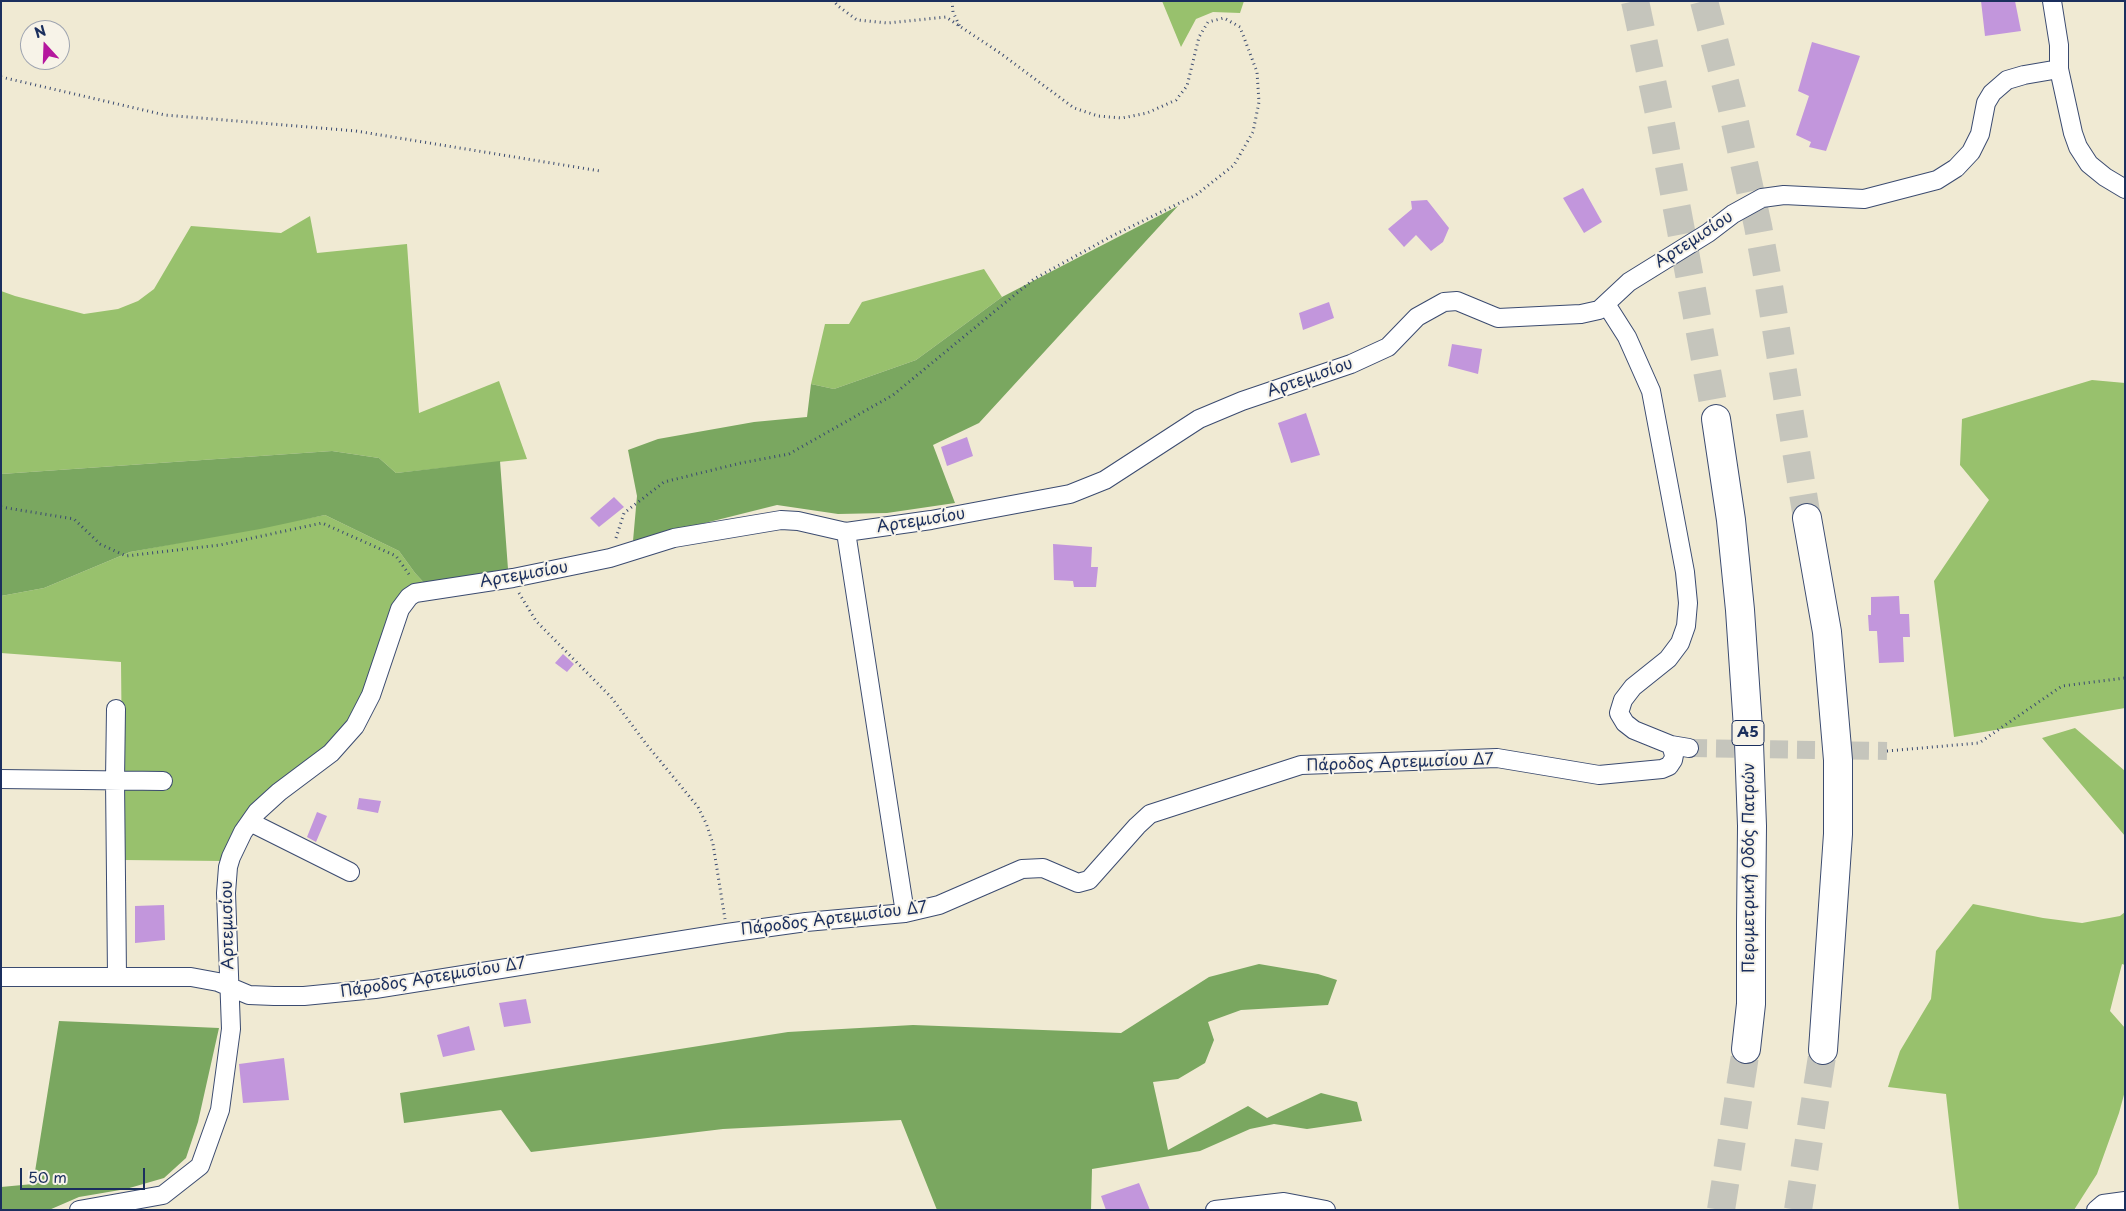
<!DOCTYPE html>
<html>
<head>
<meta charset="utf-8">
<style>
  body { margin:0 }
  #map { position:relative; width:2126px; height:1211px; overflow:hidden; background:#f0ead3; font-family:"Playpen Sans",sans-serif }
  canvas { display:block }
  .frame { position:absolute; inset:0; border:2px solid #1b2f5e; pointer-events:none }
  .north { position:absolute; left:20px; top:20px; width:50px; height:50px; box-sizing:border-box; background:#f7f3e8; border:1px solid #9fa5b1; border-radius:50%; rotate:340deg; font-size:14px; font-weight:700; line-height:20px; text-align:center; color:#1b2f5e }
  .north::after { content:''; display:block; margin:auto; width:18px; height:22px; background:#b5179e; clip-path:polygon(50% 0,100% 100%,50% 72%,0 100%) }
  .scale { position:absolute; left:20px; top:1168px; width:125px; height:22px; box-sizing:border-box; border:2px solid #1b2f5e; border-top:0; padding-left:6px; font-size:15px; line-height:18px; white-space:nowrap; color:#1b2f5e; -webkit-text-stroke:4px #f7f3e8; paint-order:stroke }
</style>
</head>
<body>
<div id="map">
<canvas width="2126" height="1211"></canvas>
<div class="frame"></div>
<div class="north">N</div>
<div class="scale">50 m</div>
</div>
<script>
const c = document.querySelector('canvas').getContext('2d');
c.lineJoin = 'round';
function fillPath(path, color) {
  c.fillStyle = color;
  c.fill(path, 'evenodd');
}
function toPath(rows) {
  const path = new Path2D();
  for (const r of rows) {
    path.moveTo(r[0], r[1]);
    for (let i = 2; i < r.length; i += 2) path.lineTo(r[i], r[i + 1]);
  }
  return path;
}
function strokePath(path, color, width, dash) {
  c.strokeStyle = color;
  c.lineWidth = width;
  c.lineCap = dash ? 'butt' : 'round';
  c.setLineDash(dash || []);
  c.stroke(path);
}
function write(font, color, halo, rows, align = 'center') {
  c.font = font + ' "Playpen Sans",sans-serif';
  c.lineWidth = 4;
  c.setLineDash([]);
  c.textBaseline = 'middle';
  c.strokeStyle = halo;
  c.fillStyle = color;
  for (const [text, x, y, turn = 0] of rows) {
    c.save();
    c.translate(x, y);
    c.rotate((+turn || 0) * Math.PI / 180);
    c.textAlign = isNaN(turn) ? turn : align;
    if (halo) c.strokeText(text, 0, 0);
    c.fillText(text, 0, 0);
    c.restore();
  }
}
fillPath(toPath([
  [1162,1,1244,1,1240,13,1213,12,1196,19,1181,47],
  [310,216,317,253,407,244,419,413,499,381,527,459,396,473,379,458,332,451,1,474,1,291,15,296,84,314,118,309,138,301,154,289,191,226,281,233],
  [984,269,1002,297,916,360,834,389,811,384,825,324,849,324,862,302],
  [2092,380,2125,383,2125,708,1954,737,1934,581,1989,500,1960,465,1962,419],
  [325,515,399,551,415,573,427,586,412,591,353,717,223,861,123,860,121,662,1,653,1,596,44,588,130,552],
  [2075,728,2125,771,2125,836,2042,738],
  [1973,904,2043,918,2082,923,2120,916,2125,912,2125,965,2122,964,2110,1011,2125,1028,2125,1091,2119,1113,2097,1174,2074,1210,1959,1210,1946,1094,1888,1087,1900,1051,1931,999,1936,951]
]), '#98c16d');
fillPath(toPath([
  [1178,206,979,423,933,445,955,503,887,513,838,514,777,505,633,541,637,496,628,450,658,439,754,422,807,417,811,384,834,389,916,360,1002,297],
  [332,451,379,458,396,473,500,461,508,569,427,586,415,573,399,551,325,515,260,529,130,552,44,588,1,596,1,474],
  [1259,964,1318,974,1337,980,1328,1005,1241,1010,1208,1022,1214,1040,1205,1063,1178,1079,1153,1082,1168,1150,1248,1106,1267,1118,1321,1093,1357,1102,1362,1121,1307,1129,1274,1124,1250,1129,1200,1151,1092,1169,1091,1210,937,1210,901,1120,723,1129,531,1152,501,1110,404,1123,400,1093,788,1032,913,1025,1121,1033,1209,977],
  [59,1021,219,1028,198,1122,186,1158,164,1178,126,1189,79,1197,49,1210,1,1210,1,1187,33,1184]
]), '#7aa760');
fillPath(toPath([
  [1981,1,2015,1,2021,31,1985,36],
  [1812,42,1860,56,1826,151,1809,147,1811,142,1796,135,1809,96,1798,91],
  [1583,188,1602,222,1584,233,1563,198],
  [1427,200,1449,228,1443,242,1431,251,1416,235,1404,247,1388,229,1412,209,1411,201],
  [1329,302,1334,318,1303,330,1299,313],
  [1452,344,1482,349,1478,374,1448,366],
  [1306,413,1320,455,1291,463,1278,423],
  [967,437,973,456,947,466,941,447],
  [614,497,624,507,599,527,590,518],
  [1053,544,1092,547,1091,567,1098,567,1096,587,1074,587,1073,581,1054,580],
  [1899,596,1900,614,1909,614,1910,637,1903,637,1904,662,1879,663,1877,631,1869,631,1868,615,1871,615,1871,597],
  [563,654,574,664,567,672,555,663],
  [359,798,381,801,378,813,357,809],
  [317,812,327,816,316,842,307,837],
  [164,905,165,940,135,943,135,906],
  [526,999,531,1023,504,1027,499,1003],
  [469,1026,475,1050,443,1057,437,1035],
  [284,1058,289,1100,243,1103,239,1064],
  [1139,1183,1150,1210,1106,1210,1101,1196]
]), '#c296dc');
strokePath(toPath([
  [1689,748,1887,751]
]), '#c5c5bc', 18, [18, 9]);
strokePath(toPath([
  [1635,1,1661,123,1716,419],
  [1704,1,1732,109,1758,226,1769,286,1807,518],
  [1721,1210,1746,1049],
  [1798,1210,1823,1050]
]), '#c5c5bc', 28, [28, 14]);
const street = toPath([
  [2052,1,2059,45,2059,69,2073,133,2078,147,2089,164,2105,177,2125,189],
  [846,532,905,913],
  [116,709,115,780,117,976],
  [1671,745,1689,748],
  [1,779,163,781],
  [250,822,350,872],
  [1,977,191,977,218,982,249,995,274,996,304,996,375,989,727,933,806,922,905,913,939,905,1022,869,1043,868,1078,883,1089,880,1137,826,1150,814,1301,765,1497,758,1599,775,1662,769,1669,766,1673,760,1674,755,1671,745,1634,730,1625,723,1619,713,1623,700,1633,687,1668,659,1680,643,1686,626,1688,603,1685,572,1651,391,1627,337,1606,304],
  [79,1210,163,1195,200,1166,220,1110,231,1029,226,893,228,867,231,857,243,832,257,812,279,792,331,753,355,726,371,695,400,609,409,597,415,593,513,578,610,558,674,538,781,520,798,521,846,532,931,520,1070,494,1105,480,1199,419,1242,401,1351,364,1388,347,1417,317,1444,302,1457,301,1498,318,1581,314,1599,310,1629,282,1708,233,1733,214,1762,198,1784,195,1864,199,1937,180,1956,168,1971,152,1980,134,1986,103,1992,93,2007,80,2024,75,2059,69],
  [1215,1210,1284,1202,1326,1210],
  [2096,1210,2103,1204,2125,1201]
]);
const highway = toPath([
  [1716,419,1731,520,1740,610,1749,743,1752,826,1751,923,1751,1004,1746,1049],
  [1807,518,1827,632,1838,760,1838,834,1823,1050]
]);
strokePath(street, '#3b4b70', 20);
strokePath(highway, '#3b4b70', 30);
strokePath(toPath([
  [952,1,953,12,960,27],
  [1,77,165,115,356,131,600,171],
  [1,507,74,519,100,544,126,556,220,545,322,523,396,556,411,577],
  [616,538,624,513,664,482,741,463,789,454,893,395,1034,279,1112,236,1196,195,1234,165,1253,132,1259,102,1257,72,1240,27,1224,18,1208,22,1199,37,1187,86,1176,100,1147,113,1122,118,1098,116,1074,108,1000,53,946,17,888,23,857,20,838,6,834,1],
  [519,593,536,621,611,697,647,745,698,807,706,823,713,844,725,919],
  [1887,751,1979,743,2062,686,2125,678]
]), '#3b4b70', 3, [1, 4]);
strokePath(street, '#fff', 18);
strokePath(highway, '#fff', 28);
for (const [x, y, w] of [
  [1748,733,32]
]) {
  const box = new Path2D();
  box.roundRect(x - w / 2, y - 12.5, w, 25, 4);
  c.fillStyle = '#f7f3e8';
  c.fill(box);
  strokePath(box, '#1b2f5e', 1);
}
write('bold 15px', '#1b2f5e', null, [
  ["Α5",1748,733]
]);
write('16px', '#1b2f5e', '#f7f3e8', [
  ["Αρτεμισίου",1694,240,-33],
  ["Αρτεμισίου",1310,378,-19],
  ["Αρτεμισίου",921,521,-9],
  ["Αρτεμισίου",524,575,-10],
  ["Πάροδος Αρτεμισίου Δ7",1400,763,-2],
  ["Περιμετρική Οδός Πατρών",1750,868,-90],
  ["Πάροδος Αρτεμισίου Δ7",834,919,-7],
  ["Αρτεμισίου",228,925,-91],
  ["Πάροδος Αρτεμισίου Δ7",433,978,-9]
]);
</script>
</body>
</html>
